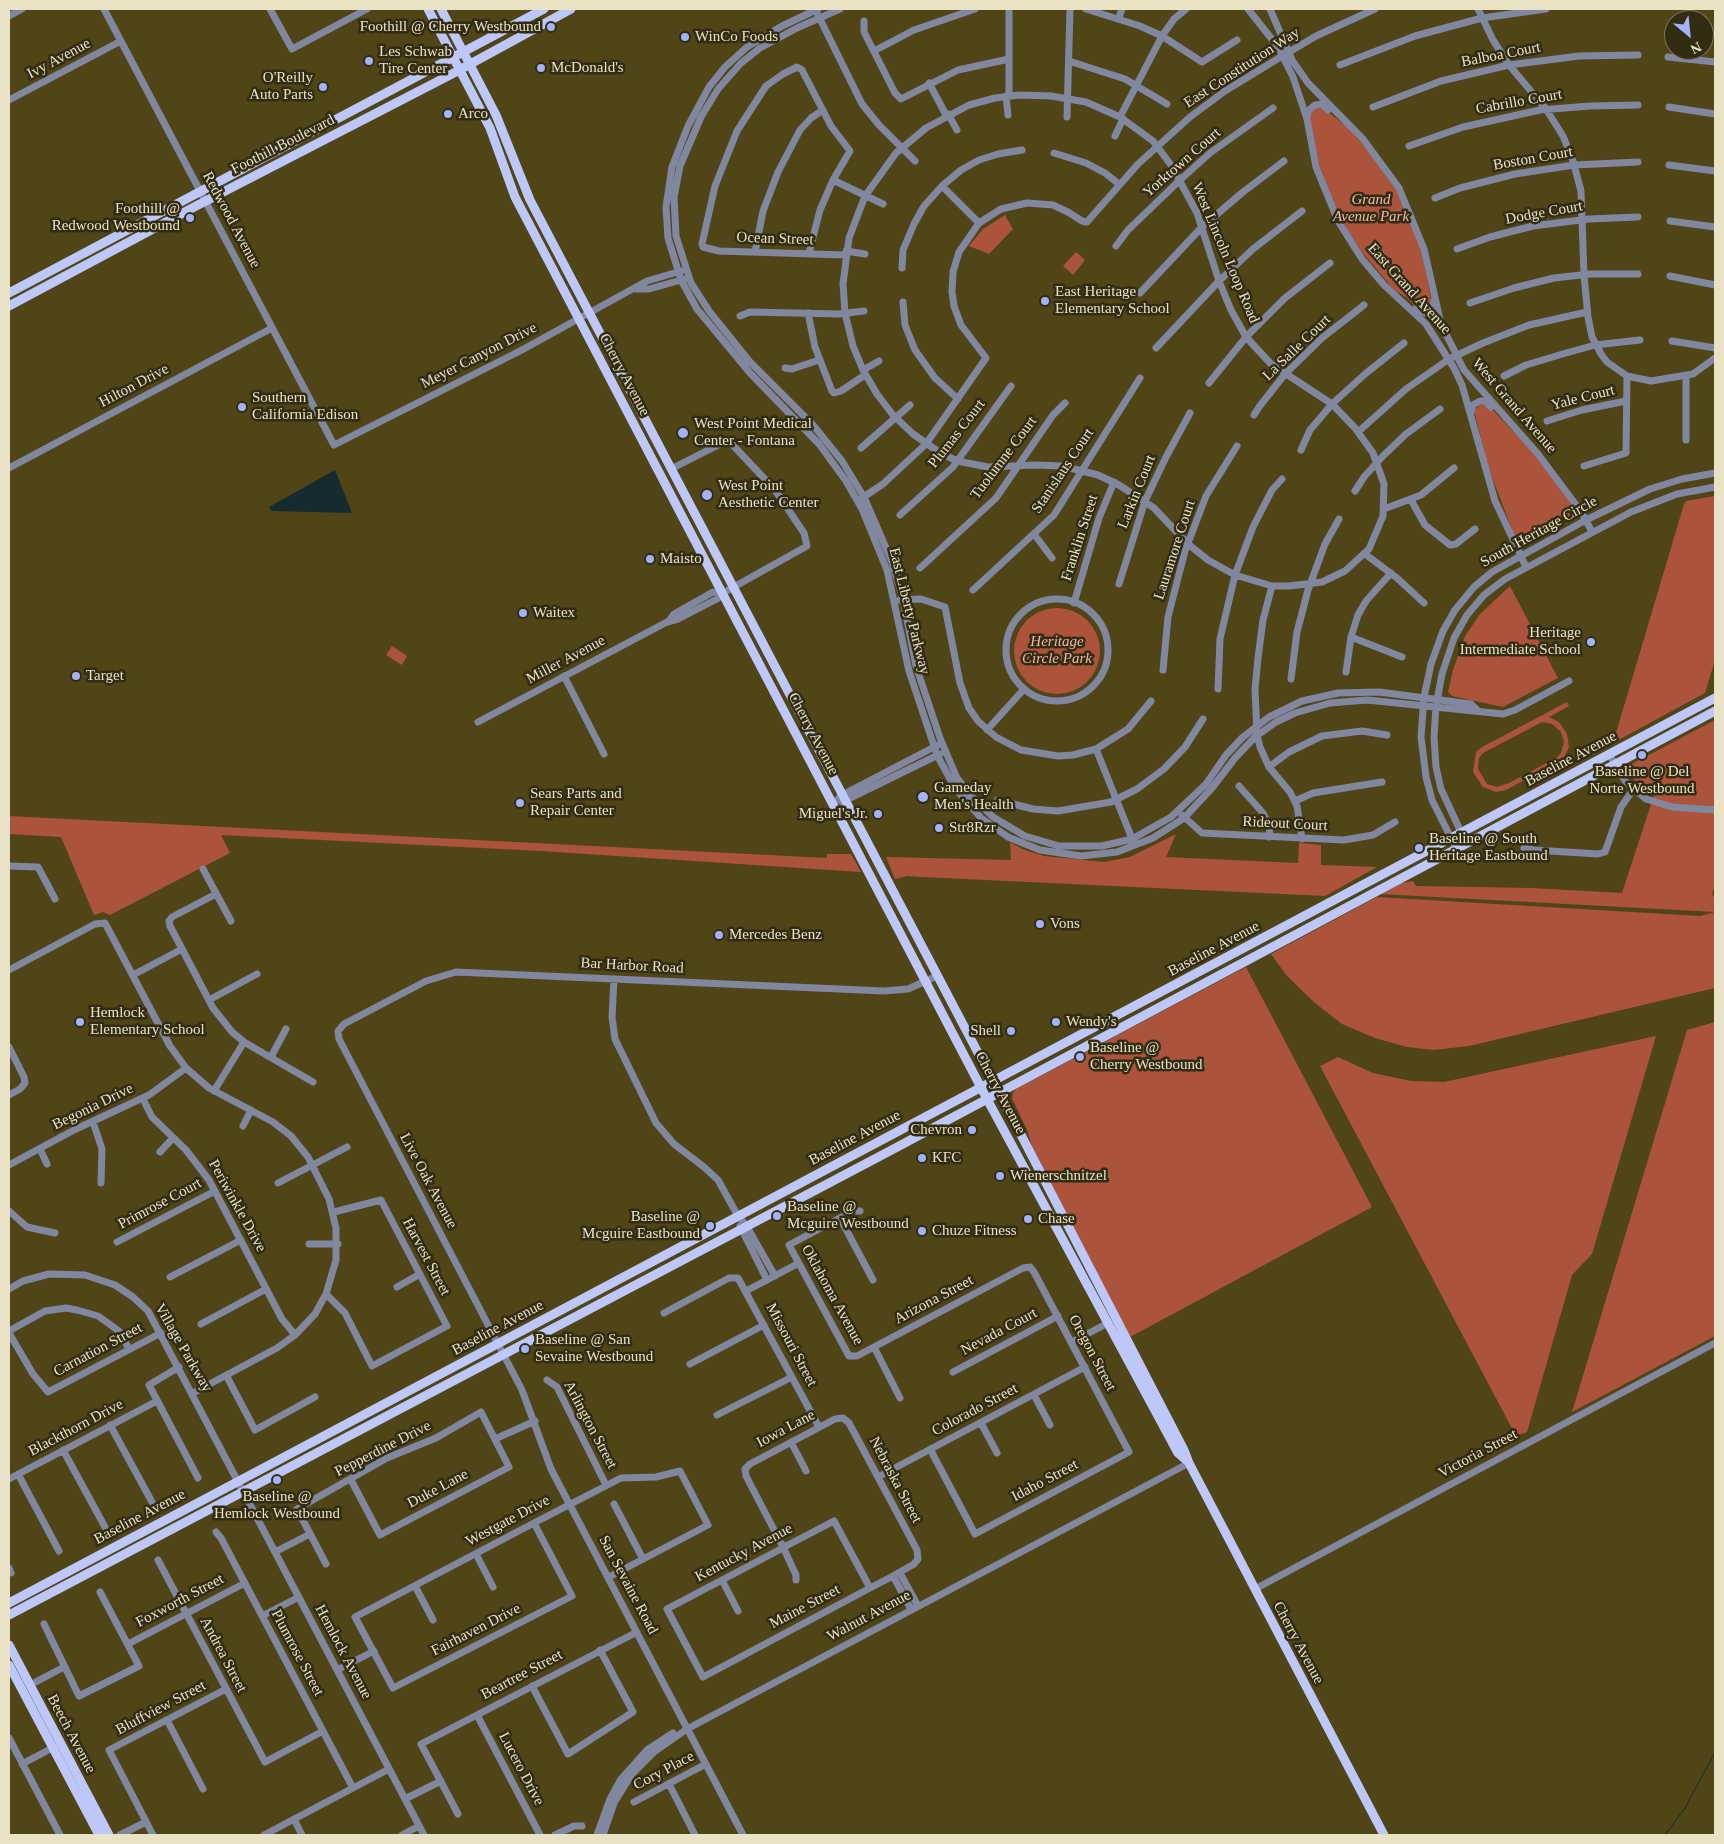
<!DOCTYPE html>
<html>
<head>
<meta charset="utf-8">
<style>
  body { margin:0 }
  #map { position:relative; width:1724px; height:1844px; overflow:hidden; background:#504516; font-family:"Times New Roman",serif }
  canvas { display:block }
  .frame { position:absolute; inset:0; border:10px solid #eae2c4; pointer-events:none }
  .north { position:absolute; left:1664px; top:10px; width:50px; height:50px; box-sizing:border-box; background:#322c12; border:1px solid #7c7559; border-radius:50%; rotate:152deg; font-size:14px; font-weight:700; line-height:20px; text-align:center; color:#eae2c4 }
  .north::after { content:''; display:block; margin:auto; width:18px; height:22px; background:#a4b2fc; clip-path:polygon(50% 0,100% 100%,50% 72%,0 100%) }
</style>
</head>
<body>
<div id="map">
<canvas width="1724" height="1844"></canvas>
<div class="frame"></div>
<div class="north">N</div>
</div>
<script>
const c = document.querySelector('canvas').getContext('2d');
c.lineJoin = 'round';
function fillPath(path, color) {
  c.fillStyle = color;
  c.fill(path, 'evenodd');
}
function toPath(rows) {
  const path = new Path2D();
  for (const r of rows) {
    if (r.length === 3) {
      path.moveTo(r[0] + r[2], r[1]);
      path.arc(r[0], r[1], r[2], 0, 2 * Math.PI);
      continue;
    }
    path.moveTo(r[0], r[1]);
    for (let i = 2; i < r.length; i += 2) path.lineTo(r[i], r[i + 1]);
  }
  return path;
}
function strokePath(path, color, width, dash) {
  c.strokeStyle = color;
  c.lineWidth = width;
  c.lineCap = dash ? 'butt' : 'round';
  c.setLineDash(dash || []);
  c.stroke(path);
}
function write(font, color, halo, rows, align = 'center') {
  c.font = font + ' "Times New Roman",serif';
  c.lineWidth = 5;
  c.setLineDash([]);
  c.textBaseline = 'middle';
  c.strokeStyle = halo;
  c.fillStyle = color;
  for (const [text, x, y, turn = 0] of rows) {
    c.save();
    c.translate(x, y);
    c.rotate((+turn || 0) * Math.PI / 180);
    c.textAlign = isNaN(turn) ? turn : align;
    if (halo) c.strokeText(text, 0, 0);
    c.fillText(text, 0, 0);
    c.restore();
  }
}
fillPath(toPath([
  [1317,107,1323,108,1346,126,1367,149,1397,191,1420,245,1432,303,1428,310,1420,310,1407,298,1394,290,1362,252,1346,228,1335,207,1319,165,1310,118,1311,112],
  [1005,215,1013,229,989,254,969,246,983,229],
  [1076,252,1085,260,1073,275,1063,266],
  [1482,404,1493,410,1543,463,1577,513,1518,545,1487,464,1474,410],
  [1715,496,1715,660,1705,693,1613,743,1684,504,1686,501],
  [1510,586,1558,678,1503,707,1452,696,1448,692,1453,670,1465,636,1480,614],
  [1057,651,43],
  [392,646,407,656,402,665,386,655],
  [1567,702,1569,706,1549,717,1559,722,1567,734,1569,747,1563,759,1506,790,1496,792,1483,787,1473,772,1476,752,1482,747],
  [1542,722,1552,724,1561,732,1564,742,1561,753,1556,758,1509,783,1497,787,1487,784,1478,769,1479,758,1483,753],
  [1715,720,1715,884,1712,895,1715,896,1715,912,1380,894,1402,883,1413,881,1416,886,1532,888,1622,893,1654,795,1631,777,1625,770,1626,767],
  [9,816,827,858,827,854,851,854,861,872,541,851,221,835,230,853,110,915,103,912,94,915,61,837,9,834],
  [1176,834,1166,857,1298,863,1299,843,1321,845,1321,865,1377,867,1325,896,922,877,907,876,895,879,886,857,1011,860,1010,842,1022,849,1044,856,1104,862,1130,857],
  [1377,897,1700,916,1715,912,1715,988,1469,1046,1434,1050,1407,1047,1375,1038,1342,1024,1315,1003,1287,976,1271,954],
  [1246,967,1372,1207,1130,1337,1033,1152,1028,1132,1012,1098,1013,1093,1016,1089],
  [1715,1022,1715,1336,1572,1412,1687,1030],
  [1656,1036,1592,1254,1572,1275,1527,1432,1516,1436,1320,1066,1338,1057,1373,1073,1411,1081,1444,1082]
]), '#ac533b');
fillPath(toPath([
  [335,470,352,513,272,511,269,507]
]), '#162b30');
strokePath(toPath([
  [1665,1835,1685,1808,1715,1752]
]), '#162b30', 1);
strokePath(toPath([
  [104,9,334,445,520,351,647,281,681,271],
  [270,9,292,49,367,9],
  [818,9,782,26,747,47,725,67,709,87,688,126,672,167,666,207,668,238,681,280,697,309,750,373,819,444,846,481,862,509,887,570,909,671,937,755,955,788,981,818,1008,837,1040,850,1081,856,1117,852,1153,838,1184,818,1212,788,1235,758,1255,737,1276,722,1295,713,1330,703,1367,700,1503,714,1515,710,1569,681],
  [840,9,797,28,760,48,741,63,718,89,701,117,680,166,674,197,676,236,691,283,709,311,750,362,813,425,842,461,864,497,892,562,903,599,916,666,940,738,957,778,971,796,993,817,1025,836,1059,846,1102,846,1132,839,1171,817,1206,784,1226,755,1243,737,1269,717,1302,701,1338,693,1379,692,1471,704,1477,710],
  [1009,9,1009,95],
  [1086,9,1140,26,1162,36,1202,62,1237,40],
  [1248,9,1278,47,1293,77,1307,119,1316,167,1338,221,1362,259,1384,285,1426,324,1454,368,1462,385,1495,501,1526,567],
  [1270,9,1292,60,1308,83,1363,139,1399,188,1424,249,1441,324,1464,370,1538,454,1582,513,1592,532],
  [1478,9,1493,40,1509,65,1546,109,1563,136,1573,161,1581,191,1584,275,1588,317,1592,337,1601,354,1607,362,1627,376,1651,381,1693,374,1715,358],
  [818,15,862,104,879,125,915,161],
  [9,16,22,9],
  [1119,17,1122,9],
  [864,21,864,32,895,93,901,99,958,70,1009,59],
  [874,51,914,30,975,9],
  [1668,57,1715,62],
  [1069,61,1125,79,1167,104],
  [1340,65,1415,36,1482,18,1546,9],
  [929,83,946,115],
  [1019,95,1051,96,1086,102,1120,117,1153,141,1171,165,1197,213,1219,281,1231,310,1246,337,1271,364,1332,404,1355,428,1373,453,1384,484,1383,516,1369,549,1345,571,1322,582,1289,586,1272,586,1235,575,1208,560,1188,544,1154,508,1119,485,1098,475,1062,466,1035,465,988,467,957,461,939,452,913,434,893,415,877,394,863,370,853,346,845,313,843,284,849,238,865,196,896,153,926,128,969,105,995,98,1019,95],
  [1006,96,1008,115],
  [9,100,121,41],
  [1373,107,1441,81,1509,65,1579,56,1638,55],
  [1669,107,1715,114],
  [948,114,957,130],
  [1067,117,1070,9],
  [1120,117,1162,36,1174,19,1186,9],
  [1307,118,1308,111,1315,105,1322,104,1328,110],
  [1115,136,1123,119],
  [1409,146,1463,127,1540,110,1590,106,1638,105],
  [1054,153,1086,163,1105,173,1119,184],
  [1669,165,1715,171],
  [833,180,883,204],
  [942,186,979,223],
  [1435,198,1460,188,1515,174,1574,165,1638,162],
  [1670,221,1715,227],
  [1116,246,1128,230,1180,180,1210,153,1273,108],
  [1457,249,1490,237,1533,226,1589,219,1638,217],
  [846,251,865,254],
  [755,252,763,211,778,172,800,130,811,118,823,110],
  [809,253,820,210,833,180,850,151,831,126,802,70,797,67,783,74,766,86,737,131,715,186,702,244,703,247,719,251,845,255],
  [902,268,903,250,914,224,924,206,942,186,961,170,979,160,998,154,1022,150],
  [1670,276,1715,285],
  [636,289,649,289,685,279],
  [1140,293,1202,227,1243,192,1284,161],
  [903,302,905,325,915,350,935,378,958,399],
  [1470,303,1514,288,1554,278,1590,274,1638,274],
  [1416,308,1427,314,1433,308,1434,301],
  [808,313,815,347,832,391,834,393,841,391,865,375],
  [740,316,750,312,838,314,864,311],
  [1672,341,1715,348],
  [1156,348,1219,281,1253,249,1302,211],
  [785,368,792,369,819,360],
  [863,370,879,361],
  [1504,376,1526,365,1566,353,1595,345,1640,340],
  [1686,376,1686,440],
  [1209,383,1246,337,1285,298,1330,263],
  [1471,413,1473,405,1480,401,1485,401,1491,407],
  [1254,415,1259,407,1285,374,1322,338,1364,305],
  [1547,421,1582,410,1626,401],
  [1358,432,1406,389,1449,359,1483,343,1529,325,1587,312],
  [861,448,910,405],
  [1301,450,1310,430,1332,404,1365,374,1404,343],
  [1584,466,1626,453,1627,376],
  [9,468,272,328],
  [1355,491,1364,477,1383,456,1406,434,1440,409],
  [862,498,883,484,926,444,986,358,961,325,954,306,952,292,953,272,959,252,979,223,1001,209,1027,203,1053,205,1068,212,1082,221,1087,222,1138,164,1190,117,1225,91,1279,58,1316,36,1375,9],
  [1411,500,1425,525,1450,545,1456,544,1475,529],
  [1384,509,1421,495,1454,468],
  [900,515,953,467,1011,386],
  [1034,534,1052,558],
  [1365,554,1397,578,1424,603],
  [920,568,996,498,1053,415,1065,403],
  [1119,584,1145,501,1166,457,1190,413],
  [1272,586,1263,620,1258,658,1255,689,1257,735,1260,747,1269,767,1290,792,1297,806,1302,839],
  [973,590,1054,515,1140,378],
  [1057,650,51],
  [900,600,921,599,945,607,960,683,969,708,978,721,996,737,1021,750,1058,756,1073,755,1096,749,1128,729,1151,701],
  [1074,603,1099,518,1114,482],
  [668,622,674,614,713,592,723,593],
  [1351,637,1402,657],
  [1163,670,1168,617,1185,551,1206,496,1237,446],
  [1346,672,1351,637,1358,615,1366,601,1391,573],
  [564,676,604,754],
  [1291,679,1297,632,1308,590,1325,544,1339,519],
  [1218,689,1220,639,1235,575,1253,527,1272,490,1282,479],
  [478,722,667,622,678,619,717,599,723,593,807,546,804,533,775,490,728,440,671,469],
  [987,730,1024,689],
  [1096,749,1133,841],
  [1609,754,1625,781,1646,799,1672,807,1715,810],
  [1269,767,1289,752,1322,736,1362,731,1387,735],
  [1239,786,1263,813,1270,827,1269,837],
  [997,800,1033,809,1058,811,1111,802,1137,789,1164,769,1185,747,1203,719],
  [1295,801,1313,793,1382,782],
  [842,802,940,754],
  [834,803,842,795,938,745],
  [1182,815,1202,833,1344,840,1373,835,1395,822],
  [1466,843,1441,789,1436,767,1434,737,1436,706,1442,674,1454,638,1467,615,1484,595,1505,579,1631,512,1677,494,1715,487],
  [1456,848,1432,800,1426,777,1421,737,1424,697,1431,664,1443,631,1455,610,1474,587,1492,572,1586,520,1650,489,1682,479,1715,473],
  [1524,848,1534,850,1598,854,1605,852,1621,807,1633,790],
  [9,866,38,867,55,899],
  [203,869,231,921],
  [216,894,172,917,169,921,170,926,213,1008,232,1032,244,1042,313,1082],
  [9,970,95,924,105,923,170,1046,186,1068,209,1088,273,1122,291,1136,308,1157,329,1199,336,1228,336,1260,326,1294,315,1314,295,1335,277,1348,193,1393],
  [133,975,182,949],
  [614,979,612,1017,615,1039,656,1123,674,1144,704,1167,718,1180,738,1216,746,1225,775,1276],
  [209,1000,257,974],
  [9,1047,24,1077,25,1083,20,1089,9,1095],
  [271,1057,286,1029],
  [214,1091,244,1042],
  [143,1099,152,1117,186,1150,209,1180,282,1319,295,1335],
  [93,1122,102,1149,101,1183],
  [243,1126,251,1110],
  [40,1149,47,1164],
  [160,1152,173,1138],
  [9,1165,74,1130,149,1095,186,1068],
  [278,1183,347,1147],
  [9,1211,27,1227,55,1233],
  [860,1211,853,1211,789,1245,849,1356,857,1356,1023,1268,1030,1267,1034,1272,1129,1452,975,1534,930,1449],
  [840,1218,873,1280],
  [740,1226,767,1280],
  [117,1242,215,1191],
  [309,1244,338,1244],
  [170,1277,241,1240],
  [397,1287,420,1274],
  [9,1289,23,1281,49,1274,85,1275,115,1285,133,1297,148,1311,424,1835],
  [746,1291,799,1263],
  [326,1294,345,1313,372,1366,447,1326,381,1200,334,1212],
  [664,1313,729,1278,738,1278,819,1427],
  [201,1324,266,1289],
  [9,1331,45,1311,66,1308,77,1310,98,1316,108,1323,120,1332,129,1349],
  [9,1333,33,1374,48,1392,161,1333],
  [1072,1342,1108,1323],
  [874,1347,900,1398],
  [690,1364,764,1325],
  [179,1367,149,1385,198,1478],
  [953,1372,1058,1316],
  [226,1375,255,1430,315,1397],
  [547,1380,557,1387,606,1485],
  [1034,1395,1050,1425],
  [717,1415,792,1377],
  [981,1423,997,1453],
  [110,1425,152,1502],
  [495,1439,535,1421],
  [791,1442,806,1471],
  [63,1450,105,1527],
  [18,1474,59,1551],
  [878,1477,1085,1367],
  [9,1479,157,1401],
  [614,1504,643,1559],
  [534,1523,572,1596,393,1688,355,1617,534,1523,621,1478,656,1477,680,1471,708,1525,609,1577],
  [216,1532,221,1538,353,1788],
  [275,1552,310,1534],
  [476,1554,493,1587],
  [158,1560,265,1762,323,1731],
  [326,1564,297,1509,387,1458,436,1438,481,1412,509,1467,380,1535,351,1480],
  [9,1568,11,1573],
  [900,1573,918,1606],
  [893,1576,911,1609],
  [722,1580,738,1611],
  [796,1580,796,1575,783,1547,746,1476,745,1469,750,1464,835,1419,843,1418,849,1423,917,1550,918,1559,914,1564,893,1576,870,1588,703,1677,667,1609,779,1550,783,1547,788,1545,834,1521,870,1588],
  [415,1586,433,1620],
  [1255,1589,1715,1343],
  [262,1616,299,1597],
  [44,1624,79,1696,139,1666,100,1592],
  [128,1644,245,1583],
  [337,1670,374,1651],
  [30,1685,64,1667],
  [532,1686,568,1754,633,1712,600,1650],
  [477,1715,540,1835],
  [167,1720,203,1789],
  [9,1738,60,1835],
  [22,1764,56,1746],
  [669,1784,695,1835],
  [405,1799,441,1781],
  [634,1802,706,1764],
  [458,1814,421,1744,637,1632],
  [294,1819,302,1835],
  [120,1835,146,1822],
  [153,1835,109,1750,226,1689],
  [264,1835,389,1769],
  [402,1835,419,1826],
  [555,1835,574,1826,582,1826],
  [597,1835,610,1799,621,1779,647,1750,673,1733],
  [603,1835,614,1803,632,1774,654,1752,687,1729,1189,1463],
  [743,1835,551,1469,522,1390,339,1039,338,1031,344,1024,426,981,456,972,884,991,908,989,937,976]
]), '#8287a0', 7);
strokePath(toPath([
  [428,9,490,128,515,197,987,1099,1178,1453,1187,1461],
  [441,9,496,115,530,200,1017,1127,1184,1450,1189,1463,1384,1835],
  [9,293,544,9],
  [9,306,196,206,452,74,571,9],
  [9,1603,1715,698],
  [9,1615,886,1153,1715,711],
  [9,1645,109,1835],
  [9,1665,99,1835]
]), '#bdc7f9', 9);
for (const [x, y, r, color] of [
  [551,27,5,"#a4b2fc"],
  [685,37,5,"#a4b2fc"],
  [369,61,5,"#a4b2fc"],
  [541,68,5,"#a4b2fc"],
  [323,87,5,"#a4b2fc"],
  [448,114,5,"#a4b2fc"],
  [190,218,5,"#a4b2fc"],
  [1045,301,5,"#a4b2fc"],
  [242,407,5,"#a4b2fc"],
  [683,433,6,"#a4b2fc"],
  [707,495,6,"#a4b2fc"],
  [650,559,5,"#a4b2fc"],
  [523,613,5,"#a4b2fc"],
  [1591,642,5,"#a4b2fc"],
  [76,676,5,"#a4b2fc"],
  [1642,755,5,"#a4b2fc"],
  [923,797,6,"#a4b2fc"],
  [520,803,5,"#a4b2fc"],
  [878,814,5,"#a4b2fc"],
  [939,828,5,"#a4b2fc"],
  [1419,848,5,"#a4b2fc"],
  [1040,924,5,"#a4b2fc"],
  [719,935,5,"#a4b2fc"],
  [80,1022,5,"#a4b2fc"],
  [1056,1022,5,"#a4b2fc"],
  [1011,1031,5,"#a4b2fc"],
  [1080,1057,5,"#a4b2fc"],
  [972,1130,5,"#a4b2fc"],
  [922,1158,5,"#a4b2fc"],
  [1000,1176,5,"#a4b2fc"],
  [777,1216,5,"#a4b2fc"],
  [1028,1219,5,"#a4b2fc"],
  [710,1226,5,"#a4b2fc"],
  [922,1231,5,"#a4b2fc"],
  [525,1349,5,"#a4b2fc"],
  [277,1480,5,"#a4b2fc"]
]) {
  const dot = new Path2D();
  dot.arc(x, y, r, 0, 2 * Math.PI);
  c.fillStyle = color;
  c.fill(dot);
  strokePath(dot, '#322c12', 2);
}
write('15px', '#eae2c4', '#322c12', [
  ["Foothill @ Cherry Westbound",541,27,"right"],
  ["WinCo Foods",695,37],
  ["Les Schwab",379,52],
  ["Tire Center",379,69],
  ["McDonald's",551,68],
  ["O'Reilly",313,78,"right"],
  ["Auto Parts",313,95,"right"],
  ["Arco",458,114],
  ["Foothill @",180,209,"right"],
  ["Redwood Westbound",180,226,"right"],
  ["East Heritage",1055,292],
  ["Elementary School",1055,309],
  ["Southern",252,398],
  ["California Edison",252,415],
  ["West Point Medical",694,424],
  ["Center - Fontana",694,441],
  ["West Point",718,486],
  ["Aesthetic Center",718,503],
  ["Maisto",660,559],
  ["Waitex",533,613],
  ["Heritage",1581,633,"right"],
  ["Intermediate School",1581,650,"right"],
  ["Target",86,676],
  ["Baseline @ Del",1642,772,"center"],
  ["Norte Westbound",1642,789,"center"],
  ["Gameday",934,788],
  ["Men's Health",934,805],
  ["Sears Parts and",530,794],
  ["Repair Center",530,811],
  ["Miguel's Jr.",868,814,"right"],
  ["Str8Rzr",949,828],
  ["Baseline @ South",1429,839],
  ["Heritage Eastbound",1429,856],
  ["Vons",1050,924],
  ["Mercedes Benz",729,935],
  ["Hemlock",90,1013],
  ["Elementary School",90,1030],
  ["Wendy's",1066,1022],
  ["Shell",1001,1031,"right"],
  ["Baseline @",1090,1048],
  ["Cherry Westbound",1090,1065],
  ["Chevron",962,1130,"right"],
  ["KFC",932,1158],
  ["Wienerschnitzel",1010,1176],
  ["Baseline @",787,1207],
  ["Mcguire Westbound",787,1224],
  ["Baseline @",700,1217,"right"],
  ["Mcguire Eastbound",700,1234,"right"],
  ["Chase",1038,1219],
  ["Chuze Fitness",932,1231],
  ["Baseline @ San",535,1340],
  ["Sevaine Westbound",535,1357],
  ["Baseline @",277,1497,"center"],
  ["Hemlock Westbound",277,1514,"center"]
], 'left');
write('15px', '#eae2c4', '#322c12', [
  ["Balboa Court",1501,55,-11],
  ["Ivy Avenue",59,59,-28],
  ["East Constitution Way",1242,68,-33],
  ["Cabrillo Court",1519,102,-10],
  ["Foothill Boulevard",283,145,-27],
  ["Boston Court",1533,159,-10],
  ["Yorktown Court",1182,163,-41],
  ["Dodge Court",1544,213,-10],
  ["Redwood Avenue",231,220,62],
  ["Ocean Street",775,239,2],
  ["West Lincoln Loop Road",1225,253,67],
  ["East Grand Avenue",1409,289,48],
  ["La Salle Court",1297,348,-44],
  ["Meyer Canyon Drive",479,356,-27],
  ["Cherry Avenue",624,375,62],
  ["Hilton Drive",134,386,-28],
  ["Yale Court",1583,398,-14],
  ["West Grand Avenue",1514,406,49],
  ["Plumas Court",957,434,-52],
  ["Tuolumne Court",1004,458,-53],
  ["Stanislaus Court",1063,471,-56],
  ["Larkin Court",1137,492,-68],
  ["South Heritage Circle",1539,532,-29],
  ["Franklin Street",1080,538,-72],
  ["Lauramore Court",1175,550,-72],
  ["East Liberty Parkway",909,611,76],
  ["Miller Avenue",566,660,-28],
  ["Cherry Avenue",813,734,62],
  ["Baseline Avenue",1571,759,-28],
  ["Rideout Court",1285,824,3],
  ["Baseline Avenue",1214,949,-28],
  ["Bar Harbor Road",632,966,3],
  ["Cherry Avenue",1000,1093,62],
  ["Begonia Drive",93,1107,-26],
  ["Baseline Avenue",855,1138,-28],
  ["Live Oak Avenue",428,1181,62],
  ["Primrose Court",160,1204,-28],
  ["Periwinkle Drive",237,1206,61],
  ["Harvest Street",426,1257,62],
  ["Oklahoma Avenue",832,1295,61],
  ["Arizona Street",934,1300,-28],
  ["Baseline Avenue",498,1328,-28],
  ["Nevada Court",999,1332,-28],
  ["Missouri Street",791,1345,62],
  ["Village Parkway",183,1348,60],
  ["Carnation Street",98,1350,-28],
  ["Oregon Street",1092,1353,62],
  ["Colorado Street",975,1410,-28],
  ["Arlington Street",590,1425,62],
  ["Blackthorn Drive",76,1428,-28],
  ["Iowa Lane",786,1429,-28],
  ["Pepperdine Drive",383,1449,-27],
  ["Victoria Street",1478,1454,-28],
  ["Nebraska Street",895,1480,62],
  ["Idaho Street",1045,1481,-28],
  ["Duke Lane",438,1489,-28],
  ["Baseline Avenue",140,1517,-28],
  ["Westgate Drive",508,1521,-28],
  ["Kentucky Avenue",744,1553,-28],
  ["San Sevaine Road",628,1585,62],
  ["Foxworth Street",180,1601,-28],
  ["Maine Street",805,1607,-28],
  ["Walnut Avenue",869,1616,-28],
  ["Fairhaven Drive",476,1630,-27],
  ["Cherry Avenue",1298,1643,62],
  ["Hemlock Avenue",343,1652,62],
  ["Plumrose Street",297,1653,62],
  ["Andrea Street",223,1655,62],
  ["Beartree Street",522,1675,-28],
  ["Bluffview Street",161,1708,-28],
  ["Beech Avenue",71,1734,62],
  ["Lucero Drive",521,1769,62],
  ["Cory Place",664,1771,-28]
]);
write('italic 15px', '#f0b7a7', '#322c12', [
  ["Grand",1371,200],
  ["Avenue Park",1371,217],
  ["Heritage",1057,642],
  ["Circle Park",1057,659]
]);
</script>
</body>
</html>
